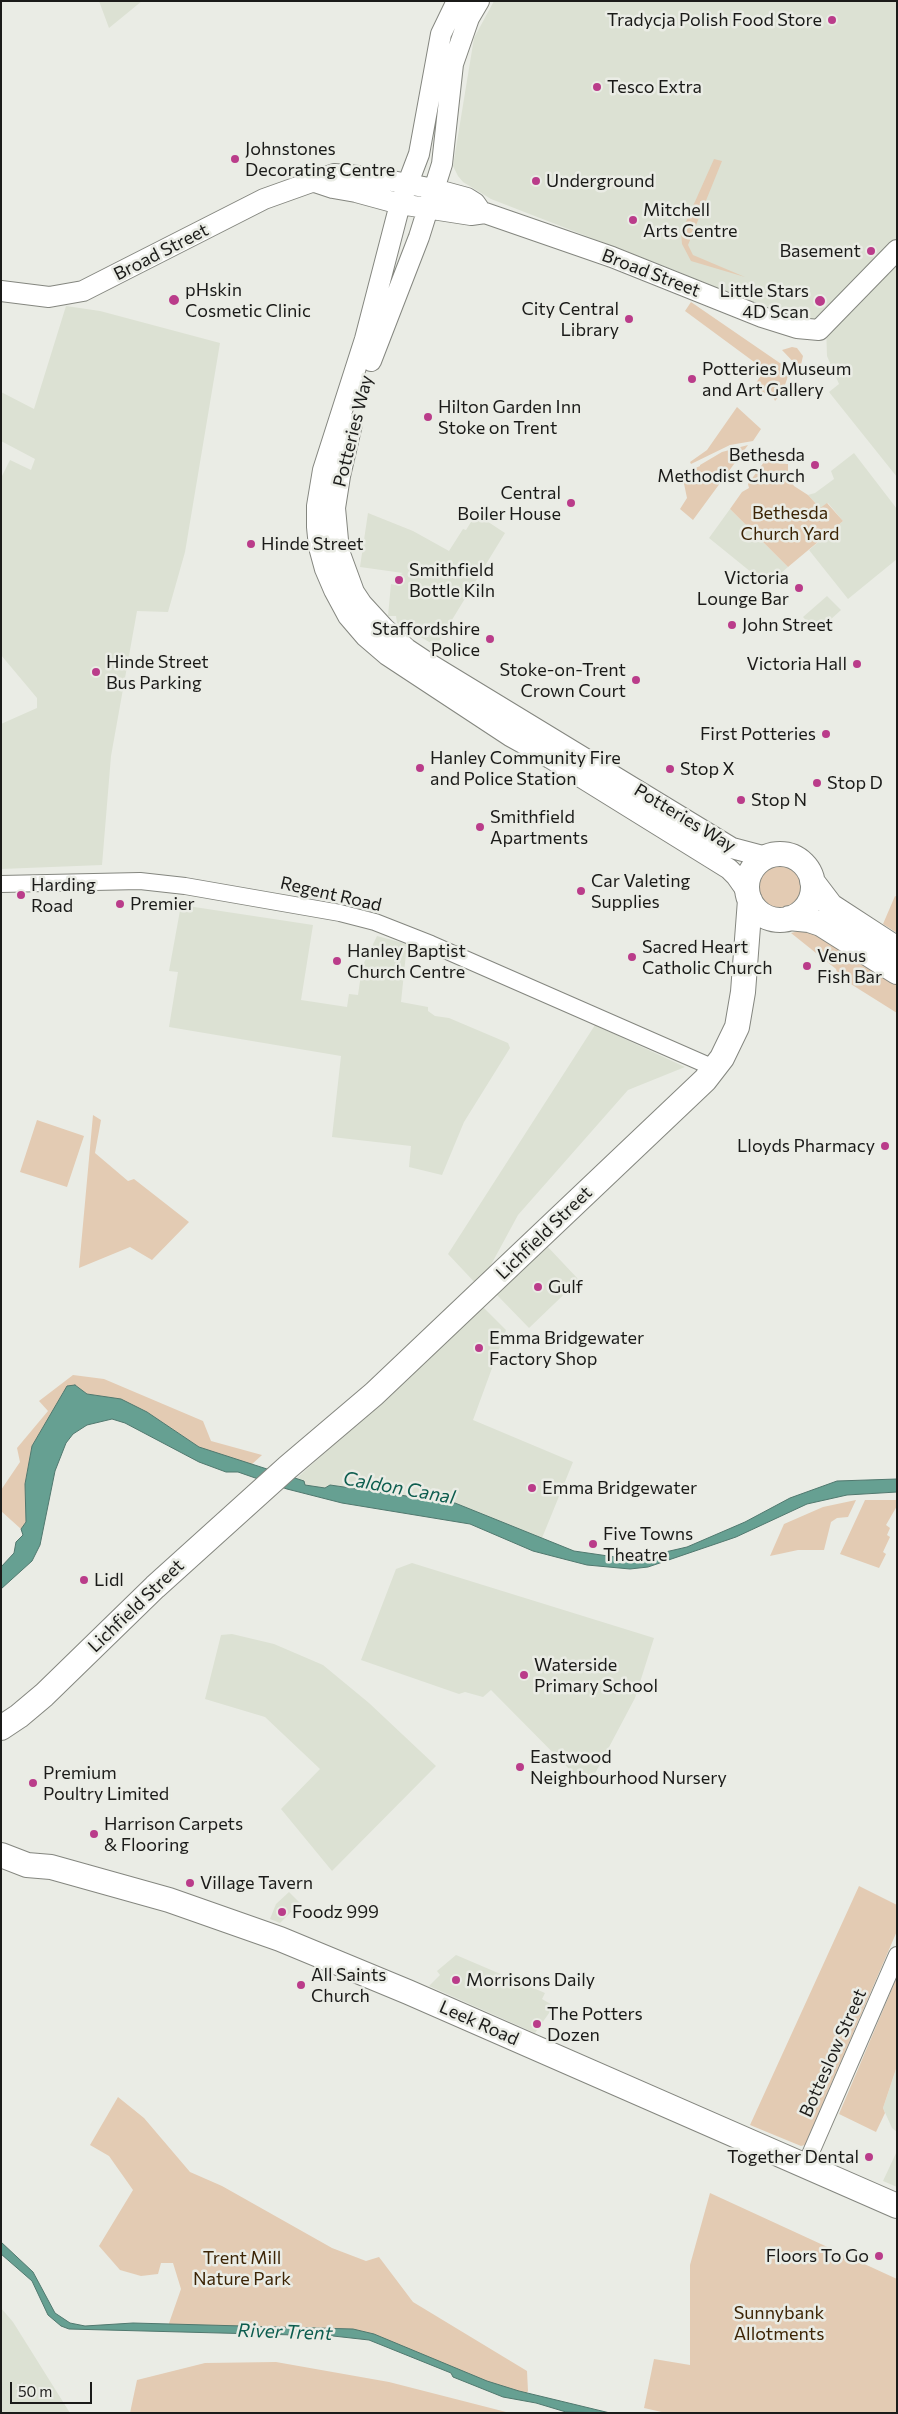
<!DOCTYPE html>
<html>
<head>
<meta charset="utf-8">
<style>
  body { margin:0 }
  #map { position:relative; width:898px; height:2414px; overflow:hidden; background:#eaece5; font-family:Commissioner,sans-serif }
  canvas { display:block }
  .frame { position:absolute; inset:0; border:2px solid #1b1b19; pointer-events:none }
  .scale { position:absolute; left:10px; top:2382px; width:82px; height:22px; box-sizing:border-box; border:2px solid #1b1b19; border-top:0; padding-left:6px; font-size:15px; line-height:18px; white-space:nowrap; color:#1b1b19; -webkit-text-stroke:4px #eaece5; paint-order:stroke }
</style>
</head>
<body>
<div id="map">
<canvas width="898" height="2414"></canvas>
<div class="frame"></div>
<div class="scale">50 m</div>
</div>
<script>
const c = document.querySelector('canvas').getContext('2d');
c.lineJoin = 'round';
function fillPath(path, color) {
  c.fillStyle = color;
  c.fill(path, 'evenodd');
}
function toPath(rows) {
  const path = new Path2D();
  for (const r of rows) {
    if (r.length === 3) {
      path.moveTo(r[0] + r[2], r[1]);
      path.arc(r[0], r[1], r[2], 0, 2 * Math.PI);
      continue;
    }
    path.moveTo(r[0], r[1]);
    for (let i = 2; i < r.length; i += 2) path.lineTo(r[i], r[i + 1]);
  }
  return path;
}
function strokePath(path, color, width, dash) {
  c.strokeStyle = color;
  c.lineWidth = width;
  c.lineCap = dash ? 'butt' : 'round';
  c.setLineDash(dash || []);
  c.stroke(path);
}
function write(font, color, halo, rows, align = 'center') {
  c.font = font + ' Commissioner,sans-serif';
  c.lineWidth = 5;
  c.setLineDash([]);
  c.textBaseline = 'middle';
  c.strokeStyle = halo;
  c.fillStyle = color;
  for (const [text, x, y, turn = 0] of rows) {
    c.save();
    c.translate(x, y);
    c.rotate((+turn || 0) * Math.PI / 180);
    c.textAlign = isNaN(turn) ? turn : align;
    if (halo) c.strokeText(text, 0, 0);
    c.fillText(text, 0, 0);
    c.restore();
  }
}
fillPath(toPath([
  [99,1,142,1,109,28],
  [494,1,897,1,897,477,829,392,839,384,827,356,826,325,784,319,679,272,491,199,463,182,458,176,453,166,474,38],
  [66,306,100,311,220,343,185,552,168,612,137,611,111,756,102,865,1,869,1,724,37,708,37,698,1,655,1,478,10,460,31,470,35,459,1,441,1,392,34,409],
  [854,453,897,509,897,559,848,599,809,550,843,521,828,503,820,508,808,495,815,493,834,479,831,471],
  [730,509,788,567,767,585,709,538],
  [368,513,413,531,449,551,463,529,466,530,476,514,505,533,436,646,397,623,396,616,388,616,391,584,396,585,393,580,395,576,403,573,360,567],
  [827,596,841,610,817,632,803,617],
  [181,905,313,925,301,1000,347,1007,349,994,358,995,362,967,377,936,407,944,401,1002,428,1007,428,1011,435,1016,449,1018,508,1043,510,1048,464,1122,442,1175,409,1167,411,1146,332,1137,341,1056,169,1027,178,972,169,971],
  [595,1025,685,1067,628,1090,518,1215,479,1287,448,1254],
  [546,1245,579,1280,529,1328,496,1294],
  [483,1307,506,1330,473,1420,573,1462,542,1538,455,1503,330,1485,325,1488,305,1485,296,1479],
  [412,1563,654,1638,635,1698,590,1783,582,1782,491,1690,483,1697,465,1692,459,1694,361,1660,396,1569],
  [232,1634,274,1644,323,1665,369,1703,436,1766,332,1871,281,1809,320,1769,265,1717,205,1699,221,1635],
  [289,1892,300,1903,280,1923,270,1919,276,1904],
  [456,1955,545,1993,542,1999,554,2006,535,2033,429,1986,440,1975,437,1971],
  [897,2066,897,2132,892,2128,883,2108],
  [897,2151,897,2187,883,2181],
  [1,2308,13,2322,70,2413,1,2413]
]), '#dce1d3');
fillPath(toPath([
  [714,159,722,161,688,245,693,255,745,277,691,261,682,244,681,233],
  [691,302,790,370,783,391,775,401,773,396,760,391,759,393,753,387,765,370,685,311],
  [792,347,797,348,803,356,800,369,782,350],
  [737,407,761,429,753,441,730,445,691,464,690,462,707,450],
  [748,445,693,520,680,509,687,498,682,474,700,466,700,465,722,452],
  [767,458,773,463,788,464,788,477,794,486,808,495,820,508,827,503,843,521,788,567,730,509,742,492,749,488,748,484],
  [780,887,22],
  [895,896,897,897,897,933,883,924],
  [803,930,820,933,897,982,897,1013,838,976,836,969,791,933],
  [93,1115,101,1120,95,1153,128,1181,134,1179,189,1222,152,1260,130,1247,79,1268],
  [37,1120,84,1136,67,1187,20,1172],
  [73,1375,104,1379,203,1421,211,1441,262,1455,250,1466,199,1447,147,1412,121,1400,87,1394,75,1385,63,1392,55,1408,32,1446,25,1484,26,1522,21,1529,1,1511,1,1490,20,1462,17,1448,48,1411,39,1401],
  [856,1500,848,1517,837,1518,831,1522,824,1550,798,1550,770,1556,784,1524,823,1507],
  [865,1500,897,1500,897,1506,886,1525,890,1528,887,1535,890,1537,883,1552,886,1554,879,1568,840,1554],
  [859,1886,897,1905,897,1931,805,2145,801,2146,750,2125],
  [897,1977,897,2066,883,2108,885,2113,876,2132,839,2114],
  [118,2097,144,2118,190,2172,222,2186,332,2248,366,2261,379,2257,413,2302,527,2371,528,2391,524,2398,372,2337,167,2329,181,2289,173,2263,161,2263,158,2274,141,2276,120,2270,99,2246,133,2190,109,2156,90,2145],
  [710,2193,897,2279,897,2413,666,2413,644,2408,654,2359,690,2365,690,2265],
  [276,2362,389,2382,510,2413,130,2413,137,2380,205,2363]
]), '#e3cbb3');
const water = toPath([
  [75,1385,87,1394,121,1399,147,1412,199,1447,304,1481,305,1485,325,1488,330,1485,455,1503,574,1551,615,1557,635,1559,687,1547,745,1522,790,1498,837,1481,897,1479,897,1492,847,1495,807,1504,736,1537,648,1567,630,1569,587,1565,556,1557,533,1551,470,1524,342,1503,287,1489,238,1472,226,1472,199,1462,125,1423,112,1419,87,1425,73,1434,66,1443,55,1471,40,1545,32,1561,1,1589,1,1567,14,1553,16,1542,23,1535,21,1529,26,1522,25,1484,32,1446,67,1386,75,1385],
  [1,2242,33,2272,55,2313,70,2323,85,2326,133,2323,353,2329,374,2334,487,2381,519,2391,610,2413,566,2412,536,2403,503,2397,453,2377,451,2373,369,2340,333,2336,69,2329,61,2326,48,2315,32,2281,1,2254,1,2242]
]);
fillPath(water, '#66a092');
strokePath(water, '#50786e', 1);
const minor = toPath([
  [1,884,140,881,185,886,340,913,375,922,431,944,714,1068],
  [805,2166,897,1955]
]);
const major = toPath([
  [457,1,441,34,419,154,400,204,365,339,323,470,317,506,317,527,319,547,325,569,334,590,348,616,366,637,387,655,510,736,550,758,729,869,736,876,748,893],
  [315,182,333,188,356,192,400,204,471,215,485,213,612,257,762,317,797,328,819,330,897,250],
  [1,291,49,297,83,291,264,199,334,174,371,177,434,189,467,198,475,203,482,213],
  [371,361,419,237,442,164,453,64,469,18,479,1],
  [352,424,340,476,335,508,339,551,354,592,362,604,384,628,407,649,428,663,732,848,766,857]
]);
const highway = toPath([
  [780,887,33],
  [812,881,831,906,897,949],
  [789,918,809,920,821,924,897,972],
  [1,1728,19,1716,44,1695,155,1587,288,1467,374,1394,705,1080,722,1058,737,1027,743,992,750,900],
  [1,1855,27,1865,51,1867,169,1900,280,1939,408,1992,897,2206]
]);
strokePath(minor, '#84867f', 18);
strokePath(major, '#84867f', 22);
strokePath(highway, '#84867f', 26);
strokePath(minor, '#fff', 16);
strokePath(major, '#fff', 20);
strokePath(highway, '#fff', 24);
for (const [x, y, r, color] of [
  [832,20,5,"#ba3c8a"],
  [597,87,5,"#ba3c8a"],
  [235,159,5,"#ba3c8a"],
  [536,181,5,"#ba3c8a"],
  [633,220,5,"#ba3c8a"],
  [871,251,5,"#ba3c8a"],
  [174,300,6,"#ba3c8a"],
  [820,301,6,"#ba3c8a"],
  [629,319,5,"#ba3c8a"],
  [692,379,5,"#ba3c8a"],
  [428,417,5,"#ba3c8a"],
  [815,465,5,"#ba3c8a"],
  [571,503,5,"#ba3c8a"],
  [251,544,5,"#ba3c8a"],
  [399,580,5,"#ba3c8a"],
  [799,588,5,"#ba3c8a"],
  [732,625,5,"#ba3c8a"],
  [490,639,5,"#ba3c8a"],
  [857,664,5,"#ba3c8a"],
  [96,672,5,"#ba3c8a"],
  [636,680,5,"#ba3c8a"],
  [826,734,5,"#ba3c8a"],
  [420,768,5,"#ba3c8a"],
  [670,769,5,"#ba3c8a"],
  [817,783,5,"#ba3c8a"],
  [741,800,5,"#ba3c8a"],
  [480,827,5,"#ba3c8a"],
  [581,891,5,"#ba3c8a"],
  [21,895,5,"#ba3c8a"],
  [120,904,5,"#ba3c8a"],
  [632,957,5,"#ba3c8a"],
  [337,961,5,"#ba3c8a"],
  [807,966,5,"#ba3c8a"],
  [885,1146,5,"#ba3c8a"],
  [538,1287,5,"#ba3c8a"],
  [479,1348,5,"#ba3c8a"],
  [532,1488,5,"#ba3c8a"],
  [593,1544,5,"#ba3c8a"],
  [84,1580,5,"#ba3c8a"],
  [524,1675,5,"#ba3c8a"],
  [520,1767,5,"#ba3c8a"],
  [33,1783,5,"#ba3c8a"],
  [94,1834,5,"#ba3c8a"],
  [190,1883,5,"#ba3c8a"],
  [282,1912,5,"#ba3c8a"],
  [456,1980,5,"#ba3c8a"],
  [301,1985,5,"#ba3c8a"],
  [537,2024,5,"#ba3c8a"],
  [869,2157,5,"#ba3c8a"],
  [879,2256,5,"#ba3c8a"]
]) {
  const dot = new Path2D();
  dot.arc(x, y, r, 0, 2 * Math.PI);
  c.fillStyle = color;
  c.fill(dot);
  strokePath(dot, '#eaece5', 2);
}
write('18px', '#1b1b19', '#eaece5', [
  ["Tradycja Polish Food Store",822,20,"right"],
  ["Tesco Extra",607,87],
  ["Johnstones",245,149],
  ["Decorating Centre",245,170],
  ["Underground",546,181],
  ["Mitchell",643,210],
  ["Arts Centre",643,231],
  ["Basement",861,251,"right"],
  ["pHskin",185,290],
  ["Cosmetic Clinic",185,311],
  ["Little Stars",809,291,"right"],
  ["4D Scan",809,312,"right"],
  ["City Central",619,309,"right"],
  ["Library",619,330,"right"],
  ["Potteries Museum",702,369],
  ["and Art Gallery",702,390],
  ["Hilton Garden Inn",438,407],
  ["Stoke on Trent",438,428],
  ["Bethesda",805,455,"right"],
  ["Methodist Church",805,476,"right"],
  ["Central",561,493,"right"],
  ["Boiler House",561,514,"right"],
  ["Hinde Street",261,544],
  ["Smithfield",409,570],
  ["Bottle Kiln",409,591],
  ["Victoria",789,578,"right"],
  ["Lounge Bar",789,599,"right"],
  ["John Street",742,625],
  ["Staffordshire",480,629,"right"],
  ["Police",480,650,"right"],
  ["Hinde Street",106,662],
  ["Bus Parking",106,683],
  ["Victoria Hall",847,664,"right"],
  ["Stoke-on-Trent",626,670,"right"],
  ["Crown Court",626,691,"right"],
  ["First Potteries",816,734,"right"],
  ["Hanley Community Fire",430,758],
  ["and Police Station",430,779],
  ["Stop X",680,769],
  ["Stop D",827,783],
  ["Stop N",751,800],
  ["Smithfield",490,817],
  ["Apartments",490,838],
  ["Car Valeting",591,881],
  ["Supplies",591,902],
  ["Harding",31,885],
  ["Road",31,906],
  ["Premier",130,904],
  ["Sacred Heart",642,947],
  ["Catholic Church",642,968],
  ["Hanley Baptist",347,951],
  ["Church Centre",347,972],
  ["Venus",817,956],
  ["Fish Bar",817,977],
  ["Lloyds Pharmacy",875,1146,"right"],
  ["Gulf",548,1287],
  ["Emma Bridgewater",489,1338],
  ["Factory Shop",489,1359],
  ["Emma Bridgewater",542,1488],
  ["Five Towns",603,1534],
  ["Theatre",603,1555],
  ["Lidl",94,1580],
  ["Waterside",534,1665],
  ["Primary School",534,1686],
  ["Eastwood",530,1757],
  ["Neighbourhood Nursery",530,1778],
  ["Premium",43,1773],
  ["Poultry Limited",43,1794],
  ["Harrison Carpets",104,1824],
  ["& Flooring",104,1845],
  ["Village Tavern",200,1883],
  ["Foodz 999",292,1912],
  ["All Saints",311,1975],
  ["Church",311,1996],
  ["Morrisons Daily",466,1980],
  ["The Potters",547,2014],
  ["Dozen",547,2035],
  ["Together Dental",859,2157,"right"],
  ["Floors To Go",869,2256,"right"]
], 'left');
write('18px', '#1b1b19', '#eaece5', [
  ["Broad Street",161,252,-27],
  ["Broad Street",651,273,21],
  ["Potteries Way",353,431,-76],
  ["Potteries Way",685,818,31],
  ["Regent Road",331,894,13],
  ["Lichfield Street",544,1233,-44],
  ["Lichfield Street",136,1606,-44],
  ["Leek Road",479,2023,24],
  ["Botteslow Street",833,2053,-66]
]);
write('18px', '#3c2405', '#eaece5', [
  ["Bethesda",790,513],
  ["Church Yard",790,534],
  ["Trent Mill",242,2258],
  ["Nature Park",242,2279],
  ["Sunnybank",779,2313],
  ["Allotments",779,2334]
]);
write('italic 19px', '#0d5d4f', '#eaece5', [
  ["Caldon Canal",399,1488,10],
  ["River Trent",285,2332,2]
]);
</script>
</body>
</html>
